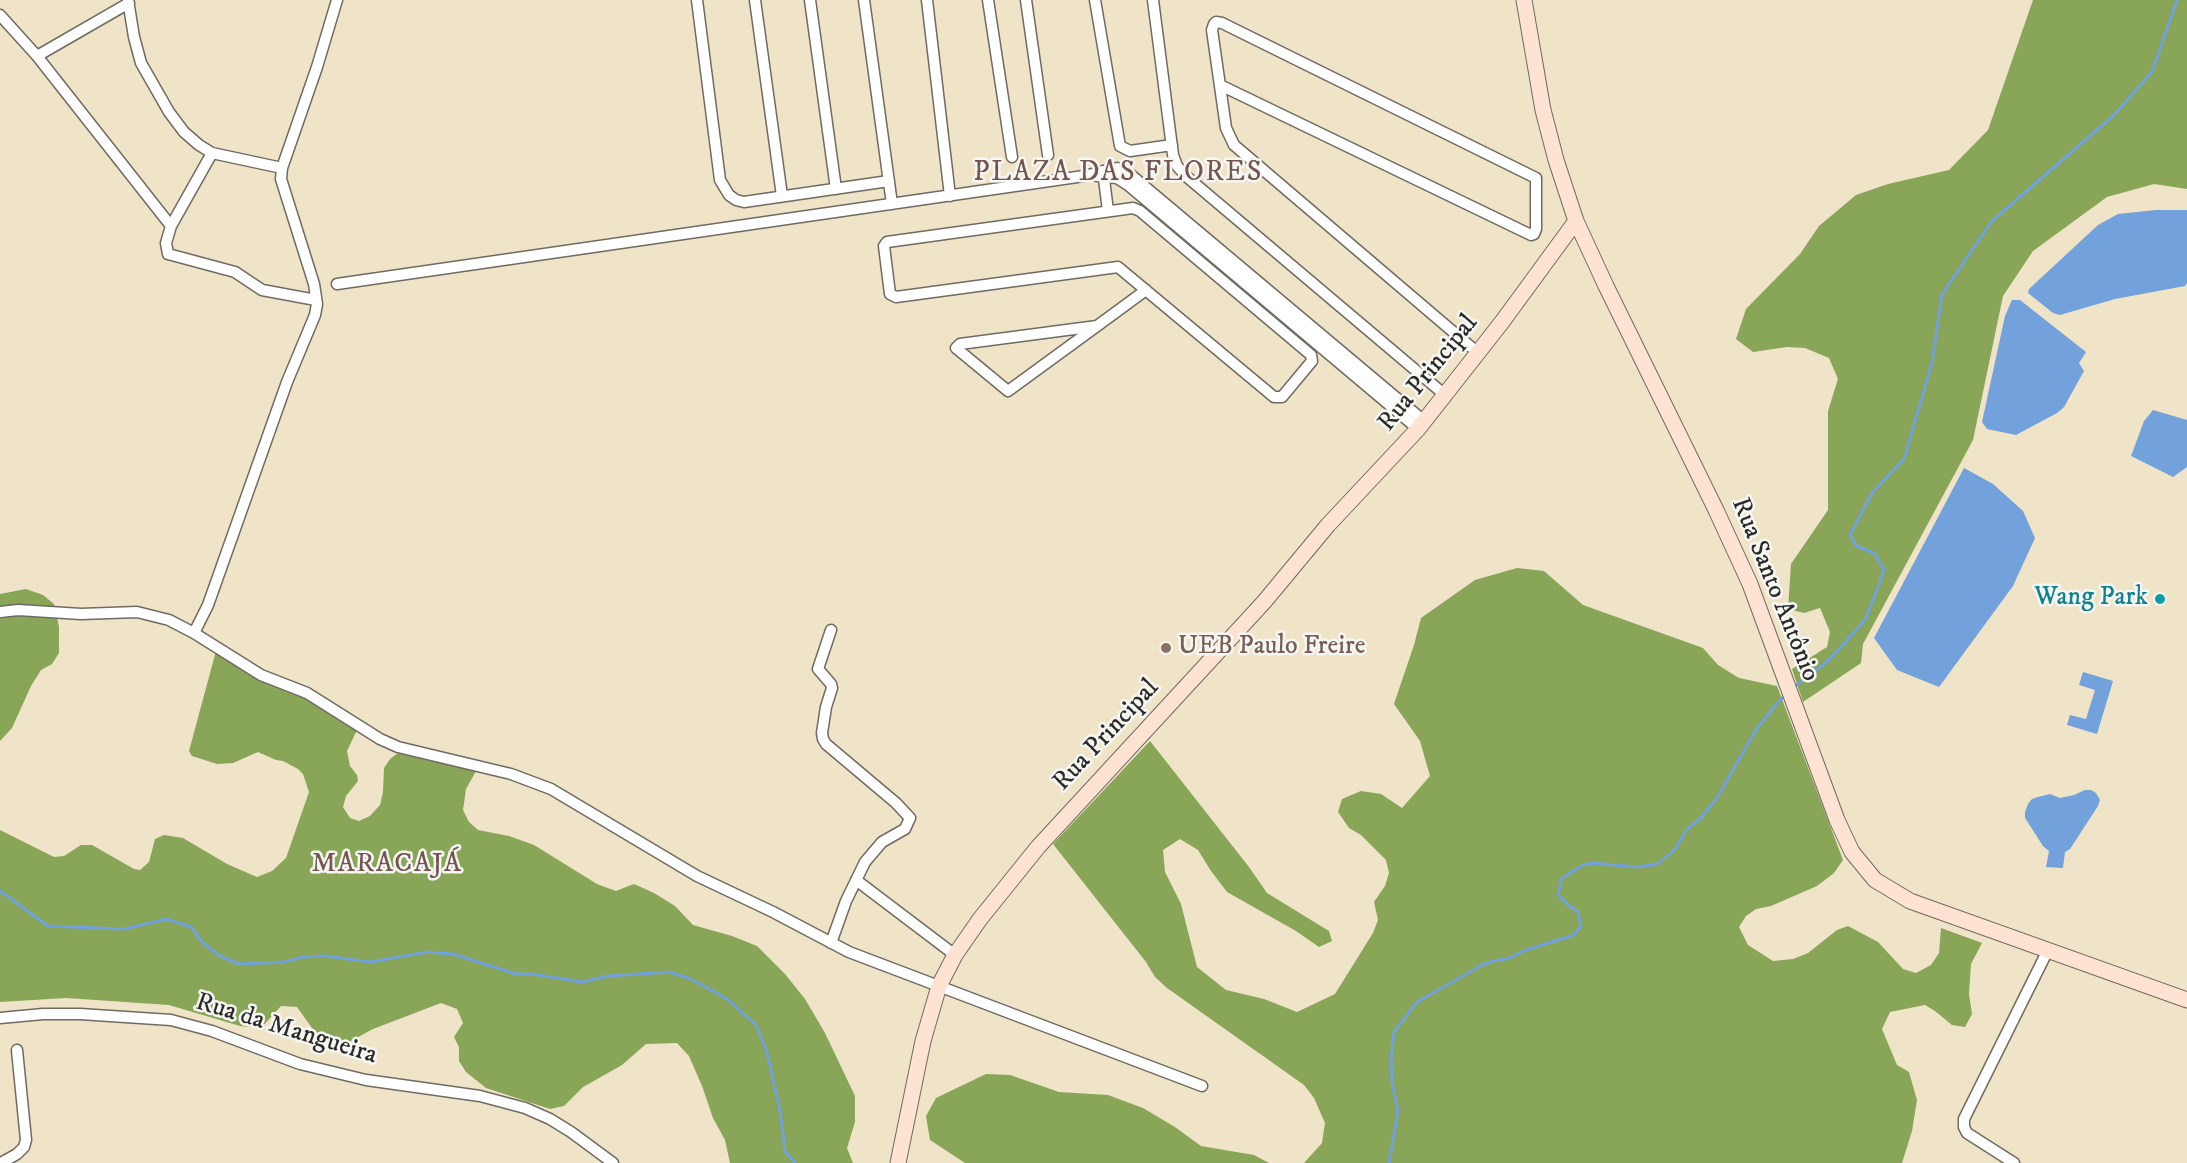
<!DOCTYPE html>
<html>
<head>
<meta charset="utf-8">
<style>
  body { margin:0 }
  canvas { display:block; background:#efe3c8 }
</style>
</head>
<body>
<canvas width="2187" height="1163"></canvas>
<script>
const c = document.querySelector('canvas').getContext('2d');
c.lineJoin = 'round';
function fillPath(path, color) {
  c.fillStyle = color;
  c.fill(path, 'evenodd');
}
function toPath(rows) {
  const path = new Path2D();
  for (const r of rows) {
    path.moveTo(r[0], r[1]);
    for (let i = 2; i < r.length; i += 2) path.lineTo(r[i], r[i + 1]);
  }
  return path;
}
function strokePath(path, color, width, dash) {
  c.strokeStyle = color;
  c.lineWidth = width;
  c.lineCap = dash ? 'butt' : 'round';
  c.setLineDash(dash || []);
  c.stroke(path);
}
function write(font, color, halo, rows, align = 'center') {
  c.font = font + ' "IM FELL DW Pica",serif';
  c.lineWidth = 5;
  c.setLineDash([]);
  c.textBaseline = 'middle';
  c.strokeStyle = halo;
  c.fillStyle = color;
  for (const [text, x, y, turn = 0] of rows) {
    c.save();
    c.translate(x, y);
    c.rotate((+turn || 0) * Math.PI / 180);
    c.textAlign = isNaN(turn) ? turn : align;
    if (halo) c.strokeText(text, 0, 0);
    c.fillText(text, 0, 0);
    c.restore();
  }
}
fillPath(toPath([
  [2033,0,2187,0,2187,189,2154,184,2107,197,2033,251,2003,296,1973,440,1863,644,1861,663,1803,702,1792,669,1827,647,1830,632,1820,608,1804,613,1788,609,1791,564,1828,510,1828,411,1838,379,1829,358,1805,348,1787,347,1753,352,1736,339,1746,309,1800,254,1819,226,1856,195,1888,184,1949,170,1988,130],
  [1517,568,1544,571,1583,605,1703,648,1718,665,1739,678,1777,686,1843,860,1834,873,1817,886,1771,906,1756,909,1746,916,1739,927,1748,945,1773,961,1793,959,1808,953,1837,930,1848,926,1878,942,1903,969,1916,973,1931,965,1939,953,1941,928,1982,943,1971,964,1969,994,1972,1014,1965,1027,1952,1025,1935,1011,1925,1005,1890,1012,1882,1029,1897,1065,1909,1072,1917,1100,1912,1131,1902,1163,1304,1163,1322,1143,1325,1123,1314,1098,1304,1085,1167,988,1155,977,1146,962,1053,844,1150,741,1249,867,1267,893,1329,931,1332,941,1319,947,1296,931,1227,892,1211,871,1198,850,1180,839,1163,850,1165,872,1181,904,1197,967,1226,990,1264,999,1297,1012,1335,994,1373,933,1378,920,1374,902,1385,886,1389,873,1386,860,1361,835,1349,828,1338,812,1342,799,1361,791,1381,794,1402,808,1430,776,1420,741,1394,704,1414,645,1421,618,1475,580],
  [26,589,43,595,54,604,59,627,59,653,52,664,41,670,31,686,12,728,0,741,0,594],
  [216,651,303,695,357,730,347,751,350,766,357,775,358,781,346,796,343,807,350,818,359,821,370,816,380,805,383,792,384,768,390,759,398,753,476,771,466,789,463,810,469,822,478,830,509,836,534,845,597,884,616,891,634,884,654,893,675,906,693,925,732,936,757,946,785,974,805,999,825,1033,855,1096,855,1122,847,1148,853,1163,730,1163,725,1140,713,1118,702,1086,689,1056,677,1043,646,1044,622,1065,583,1087,564,1106,550,1109,486,1088,466,1072,459,1061,459,1047,454,1037,463,1023,457,1009,441,1003,373,1029,351,1041,332,1044,317,1035,297,1007,281,1006,261,1028,240,1026,169,1005,66,998,0,1002,0,830,54,857,64,856,81,845,92,845,134,869,140,870,149,862,155,839,164,835,183,838,227,864,257,877,272,871,286,858,309,792,303,774,298,769,283,761,276,760,258,752,233,763,217,764,192,756,189,751],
  [986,1074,1010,1075,1059,1092,1108,1095,1143,1108,1175,1127,1201,1146,1254,1155,1269,1163,965,1163,930,1140,926,1116,936,1098]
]), '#88a558');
fillPath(toPath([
  [2156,210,2187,210,2187,283,2185,286,2115,299,2060,315,2053,313,2028,293,2029,289,2098,225,2118,214],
  [2012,300,2020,300,2086,352,2079,363,2084,371,2064,407,2057,413,2016,435,1987,429,1982,422,2005,316],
  [2153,410,2187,420,2187,467,2173,477,2131,456,2144,421],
  [1964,468,1993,484,2023,511,2035,538,2013,586,1939,687,1897,670,1874,638],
  [2083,672,2113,681,2097,734,2067,725,2070,715,2086,719,2095,690,2079,685],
  [2085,790,2091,790,2096,793,2100,800,2098,806,2070,849,2065,852,2063,868,2046,867,2049,851,2043,846,2025,818,2025,812,2028,804,2032,799,2038,797,2050,794,2060,798,2074,795]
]), '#72a1db');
strokePath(toPath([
  [1794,687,1829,660,1865,620,1879,585,1884,569,1874,553,1856,546,1850,535,1872,493,1904,459,1932,363,1942,294,1992,221,2113,116,2152,72,2177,0],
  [0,891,48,926,124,929,166,919,191,927,204,944,220,956,239,964,284,962,303,957,326,956,370,962,427,952,453,954,516,974,532,974,582,982,608,976,669,972,691,979,727,999,756,1025,766,1049,780,1110,785,1151,795,1163],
  [1389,1163,1398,1110,1392,1082,1391,1059,1394,1032,1417,1002,1482,965,1493,961,1510,958,1523,951,1574,935,1581,926,1578,912,1568,905,1558,895,1562,878,1583,865,1593,863,1636,867,1658,864,1675,849,1688,828,1700,819,1717,798,1756,730,1774,707,1786,694]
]), '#72a1db', 3);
const street = toPath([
  [128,0,134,37,141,63,169,112,184,132,199,145,212,153,282,168],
  [697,0,720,180,729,195,736,200,744,202,889,181],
  [755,0,782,196],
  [810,0,836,189],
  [864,0,892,204],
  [927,0,950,196],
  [988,0,1012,157],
  [1026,0,1048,155],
  [1095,0,1120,146,1130,151,1172,145],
  [1153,0,1173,155,1177,166,1187,177,1445,395],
  [0,15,37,56,171,226],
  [37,56,129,3],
  [1220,85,1531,235,1534,234,1536,229,1536,178,1222,23,1216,22,1214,24,1212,30,1226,128,1234,145,1478,353],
  [212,153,171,226,166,243,168,254,235,272,262,290,316,300],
  [1103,171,1108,211],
  [1097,176,1117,178,1128,185,1418,429],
  [1133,208,1140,211,1311,355,1312,361,1282,397,1274,397,1118,267,896,297,890,294,884,246,887,242,1133,208],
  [337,284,1084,176,1117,168,1131,175,1424,421],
  [1097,326,960,344,956,348,1008,391,1097,326,1146,290],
  [0,612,18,610,81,614,137,612,169,620,194,633,261,675,307,693,380,739,398,747,511,774,551,789,697,876,773,912,849,952,1202,1086],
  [831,630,818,669,831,684,832,688,826,707,822,733,823,739,826,744,896,803,910,818,905,829,882,842,865,862,846,901,831,943],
  [194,633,208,605,287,382,315,315,317,304,314,284,281,179,282,168,317,67,337,0],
  [856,880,955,955],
  [0,1018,43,1014,80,1014,171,1020,212,1031,300,1064,366,1080,480,1096,525,1108,550,1119,571,1132,613,1163],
  [1,1163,17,1154,24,1147,26,1140,17,1050],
  [2014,1163,1967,1133,1964,1127,1964,1119,2048,950]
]);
const secondary = toPath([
  [1524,0,1543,110,1556,160,1576,221,1606,286,1716,510,1750,584,1837,820,1852,852,1875,880,1910,901,2187,1000],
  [898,1163,923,1041,939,986,955,955,980,919,1038,847,1264,602,1328,525,1418,429,1502,322,1576,221]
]);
strokePath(street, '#706b62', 13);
strokePath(secondary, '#706b62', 17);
strokePath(street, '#fff', 10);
strokePath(secondary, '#fee3d2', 15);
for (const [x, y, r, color] of [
  [2160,599,6,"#0f9aa8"],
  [1166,648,6,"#8d6e63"]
]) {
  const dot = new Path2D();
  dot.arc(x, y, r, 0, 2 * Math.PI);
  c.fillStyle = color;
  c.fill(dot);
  strokePath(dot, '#f6f6f2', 2);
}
write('26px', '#2b2b2b', '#f6f6f2', [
  ["Rua Principal",1429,374,-51],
  ["Rua Santo Antônio",1774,590,68],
  ["Rua Principal",1107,736,-47],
  ["Rua da Mangueira",286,1030,17]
]);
write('26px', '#0d838f', '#f6f6f2', [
  ["Wang Park",2148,599]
], 'right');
write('26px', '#785e54', '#f6f6f2', [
  ["UEB Paulo Freire",1178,648]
], 'left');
c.letterSpacing = '1.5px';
write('27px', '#735552', '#f6f6f2', [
  ["MARACAJÁ",387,865]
]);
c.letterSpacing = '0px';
c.letterSpacing = '1.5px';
write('28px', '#735552', '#f6f6f2', [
  ["PLAZA DAS FLORES",1118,174]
]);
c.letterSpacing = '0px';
</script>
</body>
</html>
